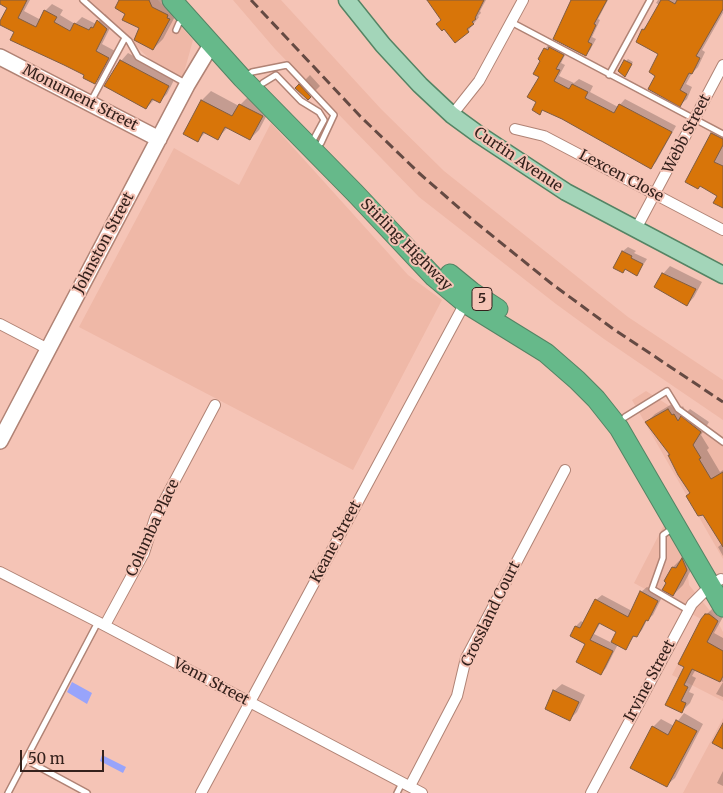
<!DOCTYPE html>
<html>
<head>
<meta charset="utf-8">
<style>
  body { margin:0 }
  #map { position:relative; width:723px; height:793px; overflow:hidden; background:#f5c4b6; font-family:Merriweather,serif }
  canvas { display:block }
  .scale { position:absolute; left:20px; top:750px; width:84px; height:22px; box-sizing:border-box; border:2px solid #34211c; border-top:0; padding-left:6px; font-size:15px; line-height:18px; white-space:nowrap; color:#34211c; -webkit-text-stroke:4px #f5c4b6; paint-order:stroke }
</style>
</head>
<body>
<div id="map">
<canvas width="723" height="793"></canvas>
<div class="scale">50 m</div>
</div>
<script>
const c = document.querySelector('canvas').getContext('2d');
c.lineJoin = 'round';
function fillPath(path, color) {
  c.fillStyle = color;
  c.fill(path, 'evenodd');
}
function toPath(rows) {
  const path = new Path2D();
  for (const r of rows) {
    path.moveTo(r[0], r[1]);
    for (let i = 2; i < r.length; i += 2) path.lineTo(r[i], r[i + 1]);
  }
  return path;
}
function strokePath(path, color, width, dash) {
  c.strokeStyle = color;
  c.lineWidth = width;
  c.lineCap = dash ? 'butt' : 'round';
  c.setLineDash(dash || []);
  c.stroke(path);
}
function write(font, color, halo, rows, align = 'center') {
  c.font = font + ' Merriweather,serif';
  c.lineWidth = 4;
  c.setLineDash([]);
  c.textBaseline = 'middle';
  c.strokeStyle = halo;
  c.fillStyle = color;
  for (const [text, x, y, turn = 0] of rows) {
    c.save();
    c.translate(x, y);
    c.rotate((+turn || 0) * Math.PI / 180);
    c.textAlign = isNaN(turn) ? turn : align;
    if (halo) c.strokeText(text, 0, 0);
    c.fillText(text, 0, 0);
    c.restore();
  }
}
fillPath(toPath([
  [86,0,158,0,193,40,180,87],
  [233,0,281,0,381,109,444,171,628,317,723,380,723,420,604,339,556,304,419,197,275,49],
  [271,123,408,275,442,300,353,470,79,327,174,148,239,185],
  [646,391,723,440,723,559,632,400],
  [664,525,687,566,689,585,715,617,723,632,723,701,672,675,701,619,634,583],
  [723,718,723,793,683,793]
]), '#efb8a7');
fillPath(toPath([
  [72,682,92,693,87,704,67,692],
  [102,755,126,767,123,773,100,761]
]), '#98a4fb');
fillPath(toPath([
  [0,0,30,0,24,11,41,20,45,11,52,4,63,10,60,15,75,24,82,17,96,24,105,14,113,22,102,44,115,51,102,76,95,83,86,75,16,31,9,7,0,3],
  [120,0,168,0,179,9,163,39,153,49,140,28,126,13],
  [429,0,486,0,480,11,481,13,478,16,479,17,468,31,442,19],
  [574,0,608,0,598,19,600,20,592,37,596,39,590,50,585,55],
  [658,0,723,0,723,13,702,50,705,52,698,67,692,73,686,84,692,87,687,99,680,105,657,75,660,53,638,42,643,29,650,22,660,5,656,3],
  [550,43,553,45,556,43,568,49,561,63,565,65,559,76,574,83,579,79,593,86,590,92,618,107,625,99,676,126,656,162,651,167,543,109,539,113,538,102,542,60,545,49],
  [128,53,175,78,167,94,160,101,155,99,146,108,121,61],
  [628,59,633,62,627,74,626,61],
  [310,75,320,86,308,98,297,88],
  [211,91,239,106,249,96,271,107,259,130,250,139,228,127,218,138,206,132,198,140,184,133,202,100],
  [717,129,723,132,723,207,719,195,700,185,687,182,712,133],
  [628,247,636,251,634,253,647,259,637,274,626,268,615,267,623,251],
  [670,266,702,282,694,297,687,305,663,274],
  [677,401,681,408,683,406,686,413,690,409,709,422,701,435,709,448,707,450,720,472,723,470,723,556,718,547,722,544,703,513,687,496,691,492,671,454,647,422,655,414],
  [683,557,697,559,683,585,673,595,673,567],
  [647,587,663,595,653,615,647,620,642,630,637,636,635,635,626,648,618,644,606,668,601,674,586,644,571,636,576,626,581,621,584,623,596,600,602,595,632,611,641,592],
  [601,622,618,631,612,643,594,634],
  [713,608,723,609,723,617,714,633,723,638,723,697,716,694,723,682,696,669,692,676,696,678,689,692,694,694,690,703,681,712,667,704,685,666,704,617],
  [562,684,585,695,577,712,570,719,554,691],
  [684,713,703,724,675,778,667,785,653,727,661,719,674,726],
  [723,771,723,786,717,783]
]), '#0003');
const building = toPath([
  [0,0,27,0,18,18,36,27,44,10,57,17,54,22,70,31,74,23,89,30,91,27,93,28,97,20,107,29,96,51,109,58,95,84,83,78,84,75,64,65,10,40,14,32,0,25,0,21,7,8,0,4,0,0],
  [119,0,149,0,152,7,168,15,167,18,170,19,153,50,134,40,139,28,122,20,125,14,115,8,119,0],
  [427,0,484,0,475,18,476,19,472,22,474,24,467,29,469,32,455,43,444,29,442,31,436,24,441,20,427,0],
  [571,0,607,0,594,24,596,25,588,42,592,44,586,56,553,39,571,0],
  [661,0,668,0,675,4,677,0,723,0,723,9,696,56,700,58,692,74,689,73,680,90,687,94,680,107,648,89,655,76,649,72,658,54,636,42,642,29,644,30,661,0],
  [549,47,564,55,556,69,560,70,554,81,569,89,572,84,588,92,585,98,614,113,619,104,672,132,651,169,562,119,542,110,540,115,532,110,536,102,527,97,539,77,533,74,540,61,538,59,544,48,548,50,549,47],
  [120,60,169,86,160,103,152,99,146,109,104,86,120,60],
  [624,60,632,64,625,77,618,71,624,60],
  [299,84,311,97,308,100,295,88,299,84],
  [201,100,232,116,239,104,263,116,250,140,225,127,218,140,203,132,198,142,183,134,201,100],
  [711,133,723,139,723,145,714,162,723,166,723,208,713,203,717,196,700,186,698,189,685,182,711,133],
  [622,251,632,256,631,258,643,264,637,276,625,269,623,273,613,268,622,251],
  [662,273,696,289,687,306,654,287,662,273],
  [668,409,672,415,674,414,678,421,681,416,701,432,693,445,701,458,699,459,711,479,723,472,723,547,703,515,698,516,686,496,690,493,678,475,668,455,670,455,645,422,668,409],
  [682,558,687,570,673,596,662,590,666,583,664,581,672,567,676,568,682,558],
  [640,591,658,601,648,621,646,620,637,637,633,636,626,650,611,642,616,632,599,623,590,640,613,651,601,675,576,662,585,644,570,636,575,626,580,628,595,599,628,617,640,591],
  [705,614,709,614,718,621,707,642,723,651,723,676,720,682,692,669,684,685,688,687,681,701,686,703,682,713,665,705,684,667,678,664,701,619,705,614],
  [553,690,579,702,570,721,545,709,553,690],
  [676,720,697,731,667,787,630,768,652,726,668,735,676,720],
  [723,723,723,749,712,743,723,723]
]);
fillPath(building, '#d87509');
strokePath(building, '#805d43', 1);
const lane = toPath([
  [83,0,129,41,138,57,187,84],
  [511,22,723,134],
  [176,30,179,23,184,21],
  [609,75,650,0],
  [244,77,252,72,287,65,334,115,321,143],
  [263,83,276,75,301,101,319,112,324,120,311,144],
  [90,103,125,38],
  [625,417,667,391,678,409,723,442],
  [673,528,663,535,663,558,652,589,688,610],
  [26,760,87,793],
  [8,793,98,622],
  [397,793,402,783]
]);
const street = toPath([
  [452,115,479,81,523,0],
  [515,129,544,136,723,230],
  [636,229,723,65],
  [0,324,48,349],
  [0,572,98,622,422,793],
  [105,625,144,553,155,518,215,405],
  [410,786,457,696,466,658,565,470],
  [201,793,466,301],
  [591,793,692,604,711,585,721,579]
]);
const secondary = toPath([
  [0,57,159,139],
  [0,441,187,85,211,45]
]);
const primary = toPath([
  [347,0,383,45,420,85,452,115,478,134,566,192,723,275]
]);
const highway = toPath([
  [172,0,242,78,355,193,434,277,465,303,546,353,577,380,596,399,619,428,723,607],
  [450,274,472,292,498,309]
]);
strokePath(lane, '#b08375', 8);
strokePath(street, '#b08375', 12);
strokePath(secondary, '#b08375', 18);
strokePath(primary, '#548464', 19);
strokePath(highway, '#548464', 21);
strokePath(lane, '#fff', 5);
strokePath(street, '#fff', 10);
strokePath(secondary, '#fff', 15);
strokePath(primary, '#a3d5b9', 16);
strokePath(highway, '#66b98a', 19);
strokePath(toPath([
  [251,0,360,116,419,173,474,221,552,284,612,328,723,402]
]), '#654a43', 3, [10, 5]);
for (const [x, y, w] of [
  [482,299,20]
]) {
  const box = new Path2D();
  box.roundRect(x - w / 2, y - 11.5, w, 23, 4);
  c.fillStyle = '#f5c4b6';
  c.fill(box);
  strokePath(box, '#34211c', 1);
}
write('bold 14px', '#34211c', null, [
  ["5",482,299]
]);
write('15px', '#34211c', '#f5c4b6', [
  ["Monument Street",80,98,27],
  ["Webb Street",687,134,-63],
  ["Curtin Avenue",518,160,34],
  ["Lexcen Close",621,176,28],
  ["Johnston Street",104,243,-62],
  ["Stirling Highway",406,245,45],
  ["Columba Place",153,528,-65],
  ["Keane Street",336,542,-62],
  ["Crossland Court",491,614,-64],
  ["Irvine Street",650,681,-62],
  ["Venn Street",211,682,28]
]);
</script>
</body>
</html>
